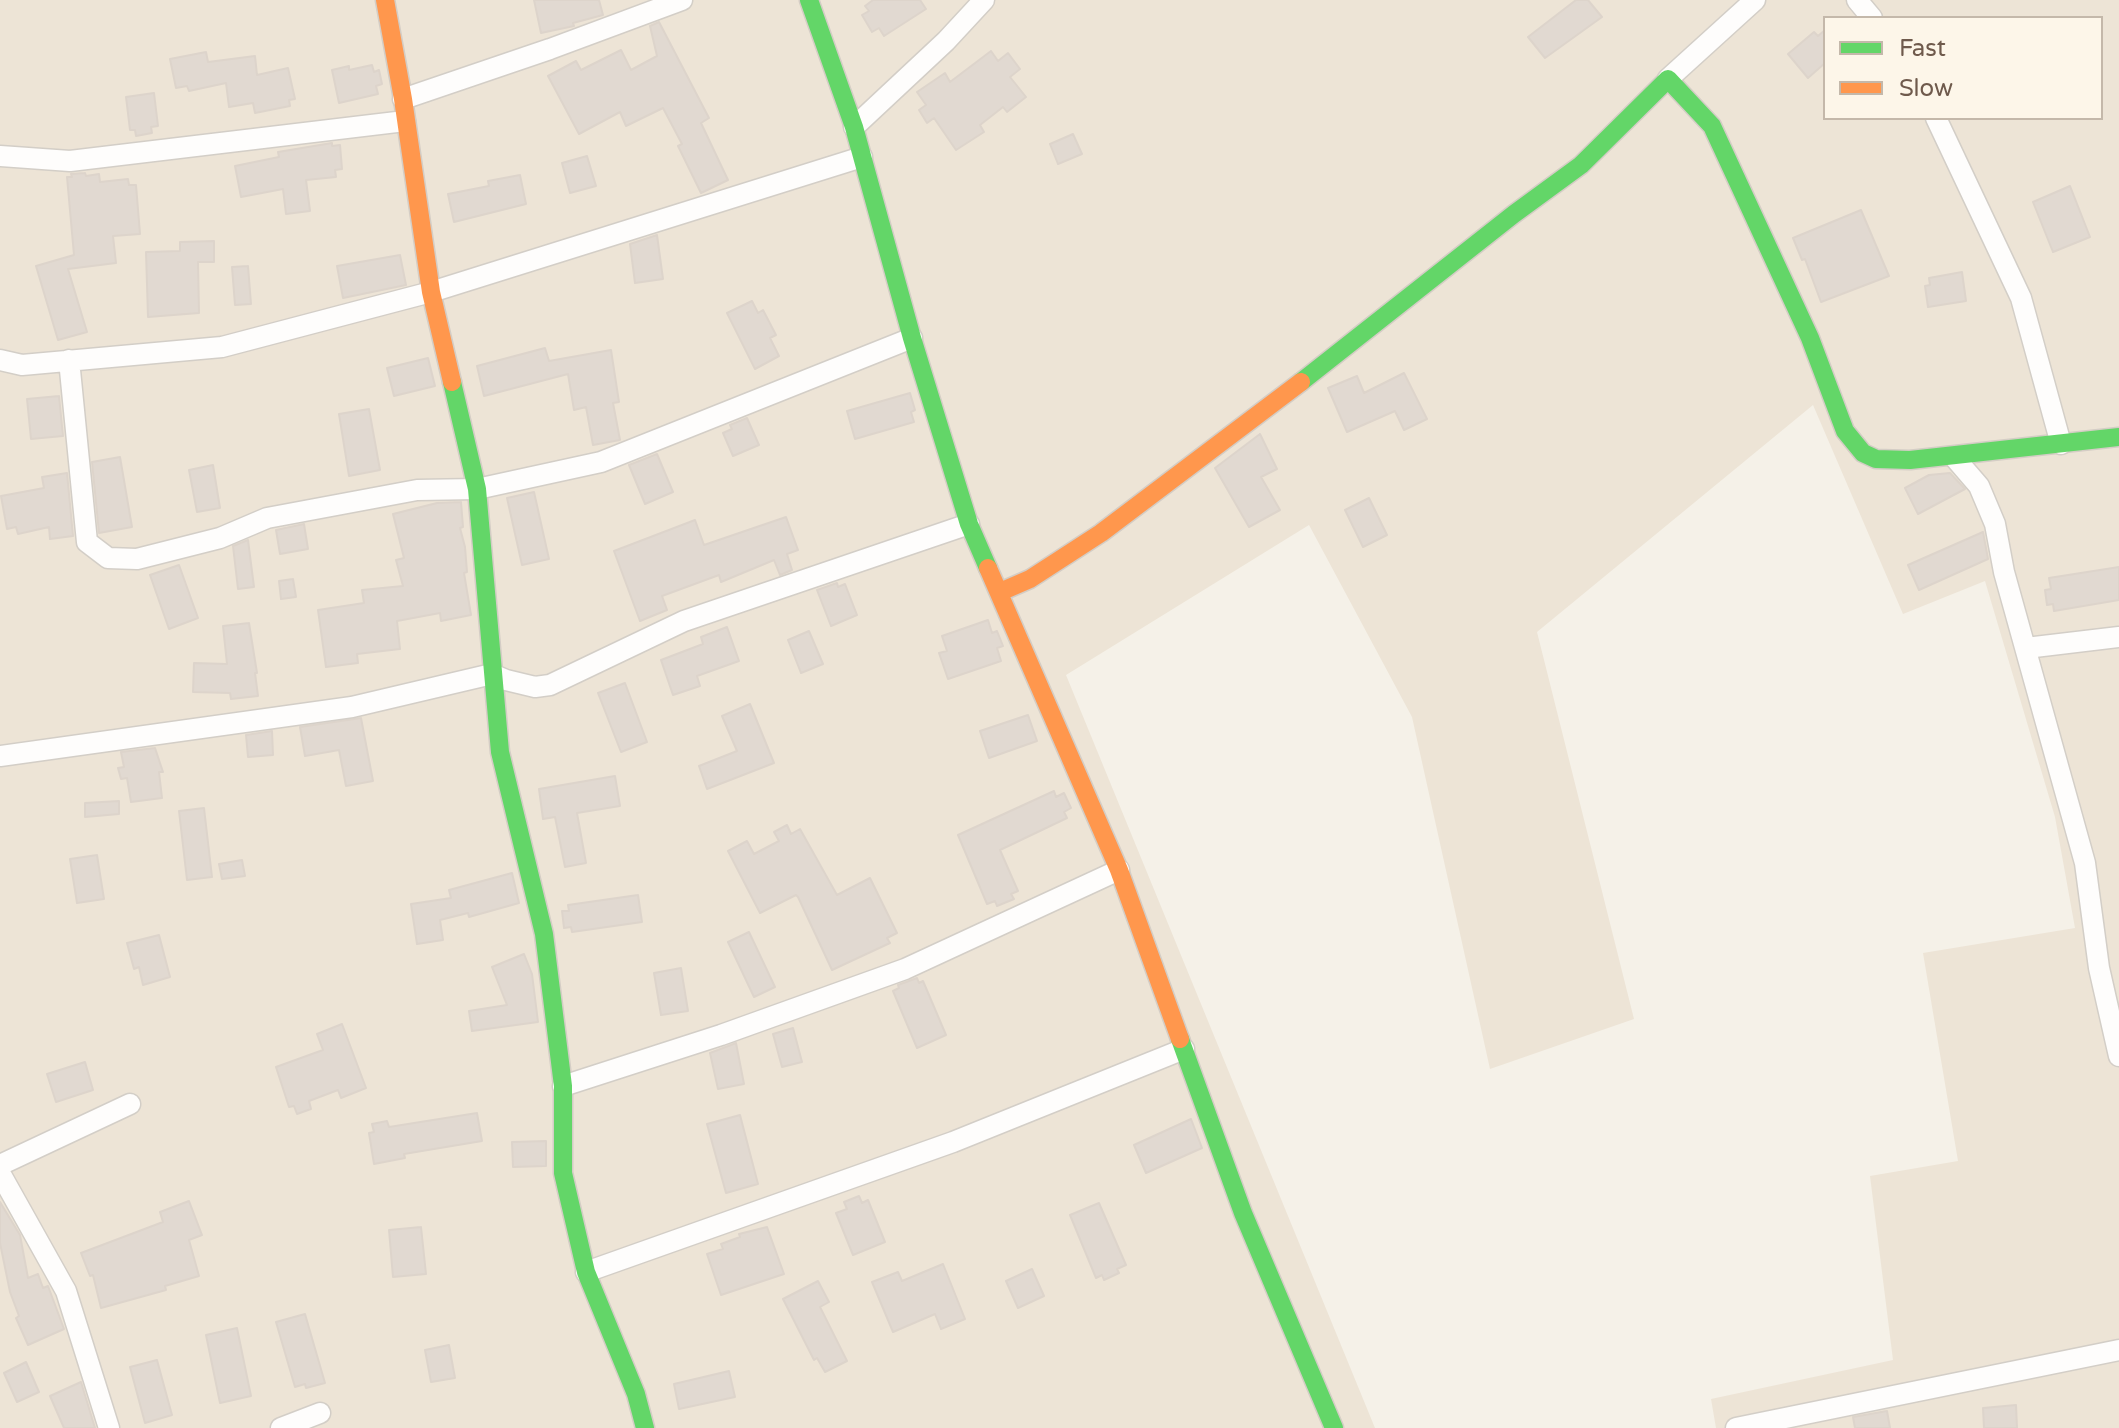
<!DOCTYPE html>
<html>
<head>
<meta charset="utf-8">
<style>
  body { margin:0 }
  #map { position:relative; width:2119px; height:1428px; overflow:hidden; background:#f5f1e8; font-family:"Varela Round",sans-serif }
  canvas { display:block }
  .legend { position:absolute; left:1823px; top:16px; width:280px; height:104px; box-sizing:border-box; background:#fdf6e9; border:2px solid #c4b8aa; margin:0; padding:10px 14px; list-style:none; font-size:24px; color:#6f5a4c }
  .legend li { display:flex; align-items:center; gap:16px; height:40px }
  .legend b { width:40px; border:2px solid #c4b8aa }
</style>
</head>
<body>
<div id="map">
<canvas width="2119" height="1428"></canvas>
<ul class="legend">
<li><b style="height:10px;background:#63d668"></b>Fast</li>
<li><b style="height:10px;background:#ff974d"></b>Slow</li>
</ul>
</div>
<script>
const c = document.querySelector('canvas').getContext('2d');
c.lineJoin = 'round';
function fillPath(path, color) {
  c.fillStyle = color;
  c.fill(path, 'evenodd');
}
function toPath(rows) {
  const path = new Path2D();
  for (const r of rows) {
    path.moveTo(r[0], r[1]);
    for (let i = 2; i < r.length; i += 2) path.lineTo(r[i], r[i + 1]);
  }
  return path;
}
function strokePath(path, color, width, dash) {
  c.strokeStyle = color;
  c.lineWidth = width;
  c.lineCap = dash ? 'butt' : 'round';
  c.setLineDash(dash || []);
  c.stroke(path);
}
fillPath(toPath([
  [0,0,2119,0,2119,1428,1716,1428,1711,1399,1893,1360,1870,1176,1958,1161,1923,953,2075,928,2055,817,1985,581,1903,614,1813,405,1537,632,1634,1019,1490,1069,1412,717,1309,525,1066,675,1375,1428,0,1428],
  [1825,18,2101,18,2101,118,1825,118]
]), '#ede4d6');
const building = toPath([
  [534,0,599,0,603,15,573,23,574,26,541,33,534,0],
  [873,0,920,0,926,9,884,36,879,28,872,32,862,15,869,11,865,6,873,0],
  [1576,0,1588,0,1602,17,1545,58,1528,37,1576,0],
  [659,22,709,118,701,123,728,180,701,193,678,146,682,144,663,108,626,126,620,112,579,134,548,76,576,61,581,70,621,50,631,70,657,56,650,26,659,22],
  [1825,30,1825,63,1808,78,1788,54,1814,32,1818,36,1825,30],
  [991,51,998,61,1008,53,1020,69,1010,77,1026,97,1007,112,1003,107,980,125,984,132,956,150,934,118,927,123,919,110,926,105,917,92,945,73,950,82,991,51],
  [206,52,208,62,255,56,257,75,288,68,295,99,289,100,290,106,255,113,253,103,229,107,226,83,189,91,187,86,176,88,170,59,206,52],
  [372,65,374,72,379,70,382,84,376,86,378,94,339,103,332,70,349,66,349,70,372,65],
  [154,93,158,126,151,127,152,133,136,136,135,130,130,130,126,97,154,93],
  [1073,134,1082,154,1058,164,1050,144,1073,134],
  [332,143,332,146,340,145,342,169,335,170,336,177,306,180,310,211,286,214,283,189,241,197,235,166,279,157,278,152,332,143],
  [587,156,596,186,570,193,562,163,587,156],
  [85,173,86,176,99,174,100,182,128,179,129,185,136,185,140,234,113,236,116,263,68,269,87,332,58,340,36,266,74,255,67,177,72,177,71,174,85,173],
  [520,175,526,204,454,222,448,194,489,186,488,181,520,175],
  [2070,186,2090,237,2053,252,2033,202,2070,186],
  [1861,210,1889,276,1821,302,1805,259,1802,260,1793,238,1861,210],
  [657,235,663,279,635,283,630,244,657,235],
  [214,241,214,262,198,262,199,313,148,317,146,252,180,251,180,242,214,241],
  [400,255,406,285,343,298,337,266,400,255],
  [248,266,251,304,235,305,232,267,248,266],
  [1962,272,1966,301,1928,307,1925,286,1930,285,1929,278,1962,272],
  [752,301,758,313,763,310,776,335,770,338,779,356,755,369,727,313,752,301],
  [545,348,549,361,611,350,619,402,613,403,620,440,593,445,586,407,574,410,568,374,484,396,477,366,545,348],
  [428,358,435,386,394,396,387,368,428,358],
  [1404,373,1427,419,1404,430,1395,411,1347,432,1328,388,1357,376,1364,393,1404,373],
  [910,393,915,410,911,412,914,422,855,439,847,411,910,393],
  [59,396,63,436,31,439,27,399,59,396],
  [369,409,380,470,349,476,339,414,369,409],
  [747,418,759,445,733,456,723,433,732,429,730,425,747,418],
  [1260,434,1277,469,1261,477,1280,510,1249,527,1215,468,1260,434],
  [657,454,673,492,645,504,629,465,657,454],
  [120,457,132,527,99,533,92,462,120,457],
  [213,465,220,508,197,512,189,470,213,465],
  [67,473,73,536,50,539,49,527,18,534,16,527,7,529,1,496,44,488,42,477,67,473],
  [1950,473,1965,489,1918,514,1905,488,1929,475,1950,473],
  [534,492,549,559,522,565,507,498,534,492],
  [1369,498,1387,535,1363,547,1345,510,1369,498],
  [461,502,463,527,460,528,465,547,467,572,464,573,471,615,441,621,440,613,397,621,400,649,357,654,358,663,326,667,318,610,364,603,362,590,403,586,396,560,404,558,393,514,437,503,461,502],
  [786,517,798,550,787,554,792,570,780,575,774,560,721,582,719,575,662,596,667,610,640,621,614,551,695,520,704,545,786,517],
  [304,524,308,549,280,554,276,530,304,524],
  [1983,532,1988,559,1919,590,1908,565,1983,532],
  [248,540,254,587,238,589,233,546,248,540],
  [179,565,198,618,169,629,150,575,179,565],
  [2119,567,2119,600,2054,611,2053,604,2047,605,2045,590,2051,589,2049,578,2119,567],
  [293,579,296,597,281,599,279,581,293,579],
  [837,583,838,587,845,584,857,615,831,626,817,590,837,583],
  [988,620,992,633,997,631,1003,646,997,648,1001,661,948,679,939,653,947,651,942,636,988,620],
  [249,623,257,673,255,673,258,696,231,699,230,693,193,692,194,663,227,664,223,626,249,623],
  [727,627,739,661,697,676,700,686,673,695,661,660,703,644,701,637,727,627],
  [809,631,823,664,801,673,788,640,809,631],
  [625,683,647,742,621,752,598,693,625,683],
  [750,704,774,763,707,789,699,766,737,751,722,716,750,704],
  [1028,715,1037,741,989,758,980,731,1028,715],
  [361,718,373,781,346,786,339,750,305,756,300,727,361,718],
  [272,731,273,755,248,757,246,735,272,731],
  [155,748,163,772,159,772,162,798,131,802,127,778,121,779,118,768,124,767,121,752,155,748],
  [615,776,620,806,577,813,586,863,565,867,555,817,543,819,539,789,615,776],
  [1054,791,1056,797,1064,793,1071,808,1064,812,1067,818,1000,850,1018,891,1011,894,1014,899,997,906,995,901,987,904,958,835,1054,791],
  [119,801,119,814,85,817,85,803,119,801],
  [204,808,212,877,187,880,179,811,204,808],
  [787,825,791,834,800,829,837,895,870,878,897,933,887,938,890,943,832,970,798,897,796,895,760,913,728,851,747,841,754,854,779,841,774,832,787,825],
  [97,855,104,899,77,903,70,859,97,855],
  [242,860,245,876,222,879,219,864,242,860],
  [512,873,519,903,469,917,468,913,440,920,443,940,417,944,411,904,451,898,449,890,512,873],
  [638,895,642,922,572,932,571,927,564,928,562,911,569,911,568,905,638,895],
  [749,932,775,987,754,997,728,942,749,932],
  [159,935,170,977,143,985,139,967,134,969,127,943,159,935],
  [524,954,532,974,538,1022,472,1031,469,1011,507,1005,492,967,524,954],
  [681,968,688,1011,661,1015,654,973,681,968],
  [917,978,919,983,923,981,946,1035,917,1048,893,991,899,988,898,985,917,978],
  [342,1024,366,1088,341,1098,338,1090,309,1101,311,1109,297,1114,294,1106,289,1107,276,1067,323,1050,317,1034,342,1024],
  [793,1028,802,1062,782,1067,773,1034,793,1028],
  [736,1043,744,1084,718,1089,710,1053,736,1043],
  [85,1062,93,1090,56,1102,47,1074,85,1062],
  [477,1113,482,1141,404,1154,405,1158,374,1164,369,1133,374,1132,372,1124,387,1121,389,1127,477,1113],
  [740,1115,758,1184,726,1193,707,1124,740,1115],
  [1191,1119,1202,1148,1146,1173,1134,1145,1191,1119],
  [546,1141,546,1166,513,1167,512,1142,546,1141],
  [859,1196,862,1203,868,1200,885,1242,853,1255,836,1213,847,1209,844,1202,859,1196],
  [189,1201,202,1235,189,1240,199,1276,165,1286,166,1290,101,1308,93,1275,90,1276,81,1253,163,1222,160,1212,189,1201],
  [0,1202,20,1235,28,1278,38,1274,43,1288,48,1286,64,1329,28,1345,16,1318,19,1316,10,1292,0,1243,0,1202],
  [1099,1203,1126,1265,1117,1269,1119,1273,1104,1280,1102,1275,1096,1278,1070,1215,1099,1203],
  [421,1227,426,1274,393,1277,389,1230,421,1227],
  [767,1227,784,1274,721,1295,707,1254,723,1249,721,1244,740,1237,739,1234,767,1227],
  [943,1264,965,1319,941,1329,935,1314,893,1332,872,1282,898,1272,902,1281,943,1264],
  [1032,1269,1044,1296,1018,1308,1006,1281,1032,1269],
  [818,1281,829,1302,820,1307,847,1361,825,1372,817,1358,814,1360,783,1299,818,1281],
  [305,1314,325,1383,306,1388,305,1384,295,1387,276,1322,305,1314],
  [237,1328,251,1396,220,1403,206,1335,237,1328],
  [449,1345,455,1378,431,1382,425,1350,449,1345],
  [157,1360,172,1415,145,1423,130,1367,157,1360],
  [26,1362,39,1392,17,1402,4,1373,26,1362],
  [729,1371,735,1397,679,1409,674,1384,729,1371],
  [81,1382,95,1428,64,1428,50,1396,81,1382],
  [2016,1405,2017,1428,1984,1428,1983,1408,2016,1405],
  [1887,1411,1890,1428,1855,1428,1853,1417,1887,1411]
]);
fillPath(building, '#e1d9d1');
strokePath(building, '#ddd4cb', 2);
const street = toPath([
  [1857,0,1872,18],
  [1668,79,1755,0],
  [403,99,550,49,682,0],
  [1936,118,2021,298,2061,444],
  [854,127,946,41,984,0],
  [0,156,70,161,405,121],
  [0,360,22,365,222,347,431,292,862,157],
  [69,360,87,542,108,558,137,559,220,538,267,518,417,490,477,489,601,462,912,338],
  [1954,457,1979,486,1995,524,2004,572,2085,863,2099,968,2119,1056],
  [2026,648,2119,637],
  [0,756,352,707,492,674,506,680,535,687,550,685,684,621,969,524],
  [563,1086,721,1035,905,969,1119,870],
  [0,1165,130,1104],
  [0,1173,66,1291,109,1428],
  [586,1272,953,1142,1184,1049],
  [281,1428,320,1413],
  [1736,1428,2119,1350]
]);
const fast = toPath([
  [809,0,854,127,912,338,969,524,988,568],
  [452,382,477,489,500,752,544,934,563,1086,563,1173,586,1272,636,1394,645,1428],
  [1301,382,1514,214,1581,165,1668,79,1712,126,1810,338,1845,431,1863,453,1876,459,1910,460,2119,437],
  [1180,1039,1243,1213,1334,1428]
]);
const slow = toPath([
  [385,0,403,99,431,292,452,382],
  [988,568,1119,870,1180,1039],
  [1000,592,1030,579,1101,533,1301,382]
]);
strokePath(street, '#d3cec7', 23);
strokePath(fast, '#d4cdc5', 21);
strokePath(slow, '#d4cdc5', 21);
strokePath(street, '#fefdfc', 20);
strokePath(fast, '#63d668', 18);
strokePath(slow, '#ff974d', 18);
</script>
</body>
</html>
